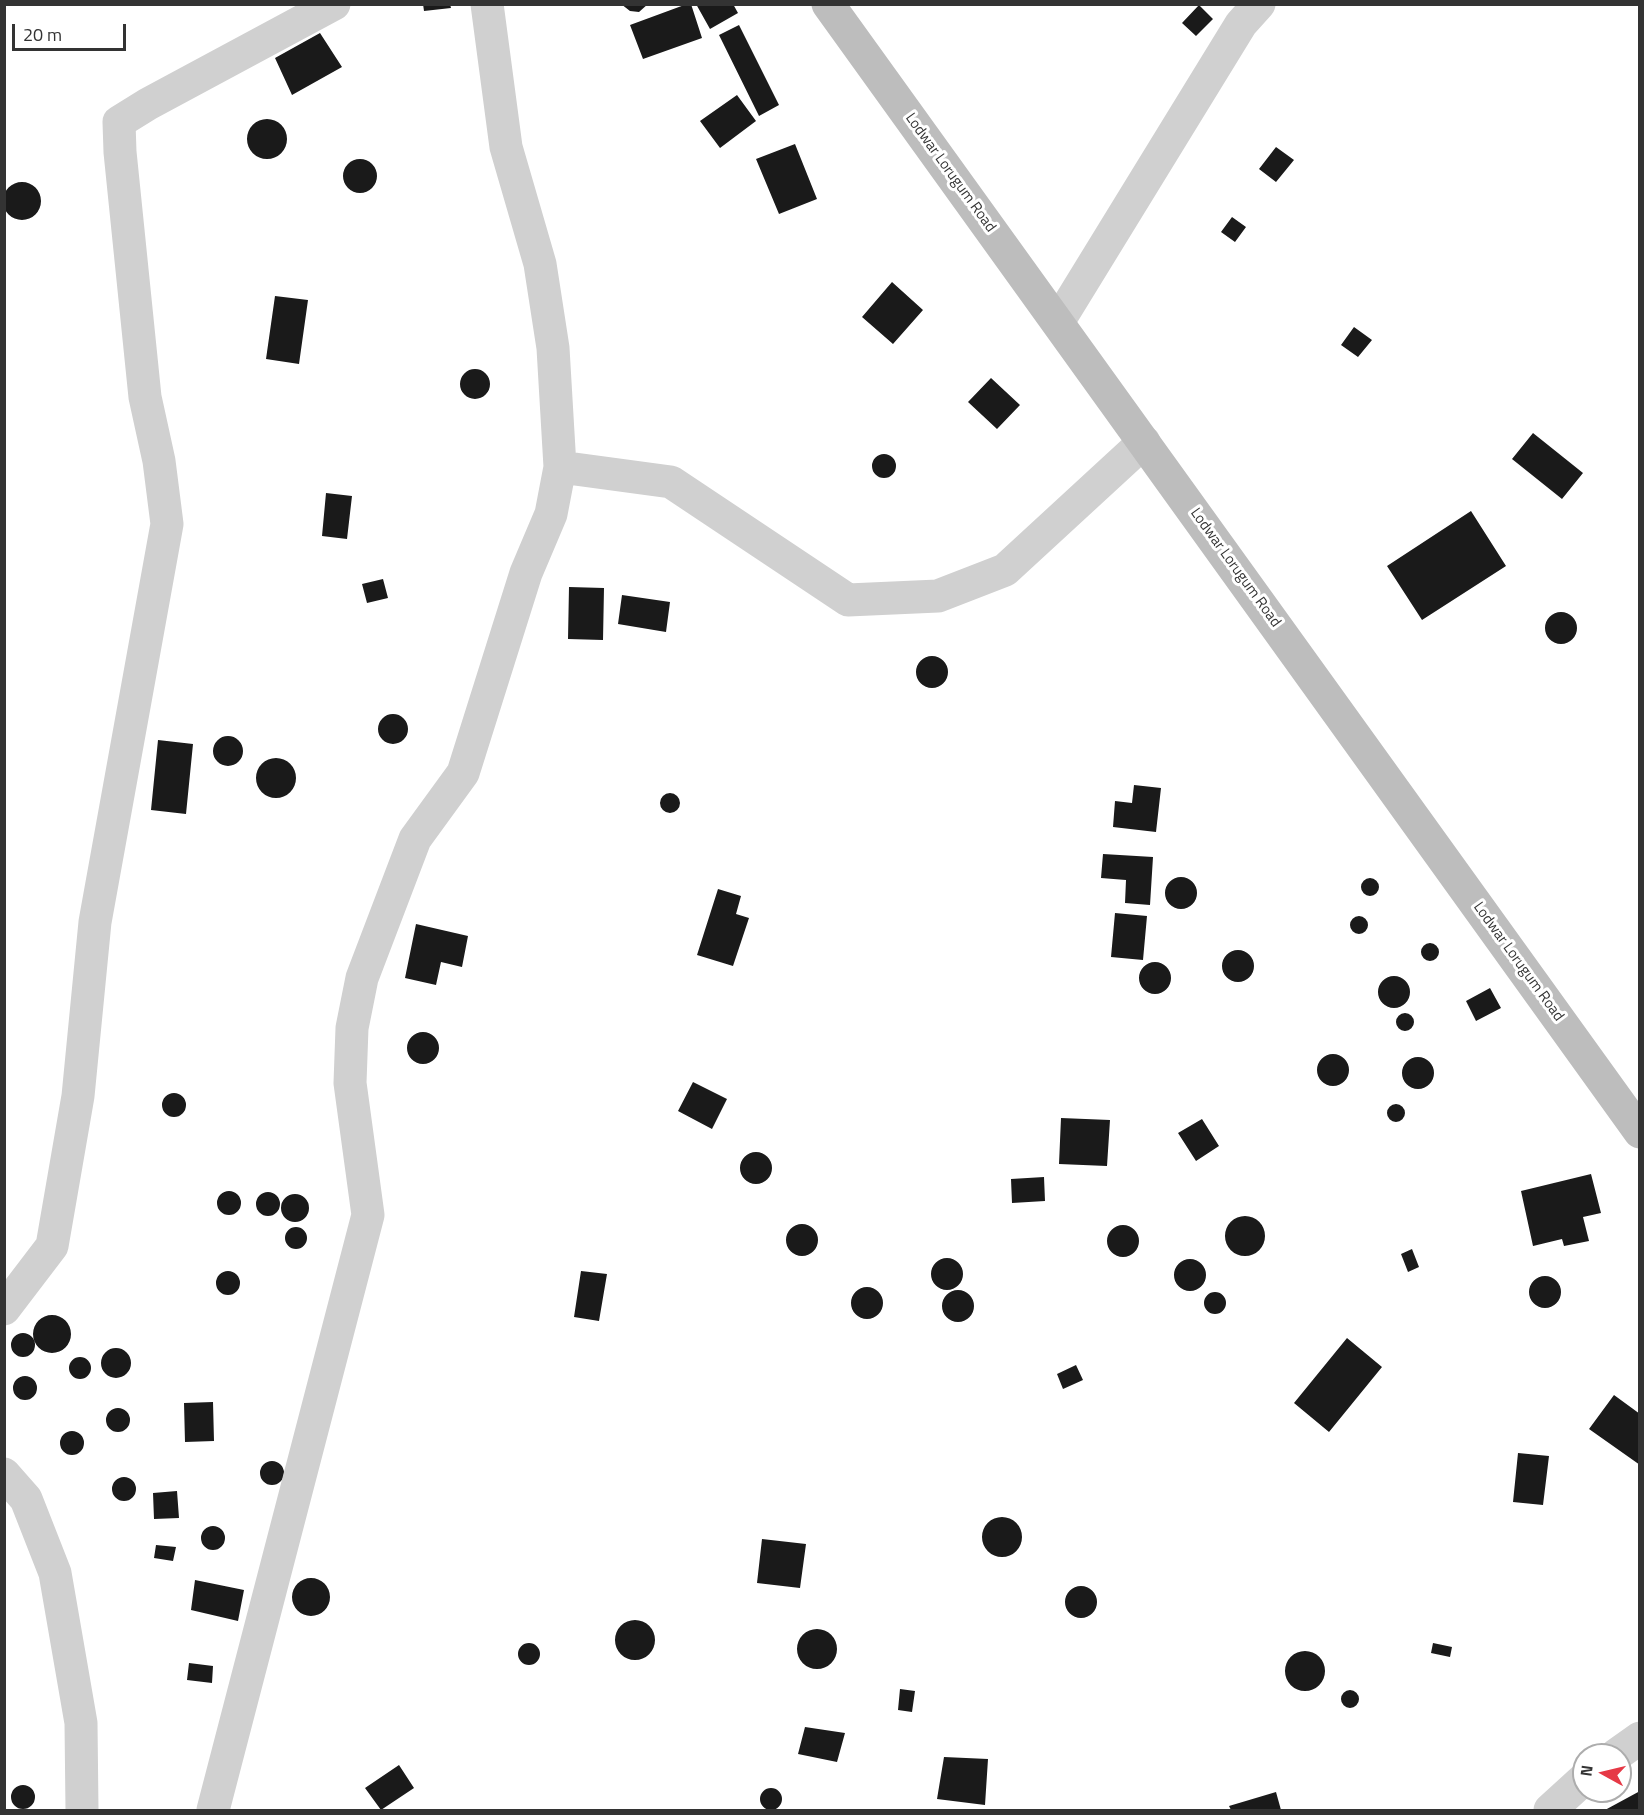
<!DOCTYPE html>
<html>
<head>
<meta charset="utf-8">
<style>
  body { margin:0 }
  #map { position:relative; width:1644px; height:1815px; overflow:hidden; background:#fff; font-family:"Titillium Web",sans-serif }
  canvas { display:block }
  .frame { position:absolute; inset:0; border:6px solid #333; pointer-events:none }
  .north { position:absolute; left:1572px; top:1743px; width:60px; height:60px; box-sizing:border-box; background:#fff; border:2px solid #adadad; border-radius:50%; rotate:278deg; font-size:16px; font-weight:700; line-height:24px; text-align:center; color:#333 }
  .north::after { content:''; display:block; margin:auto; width:21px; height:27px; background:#e63946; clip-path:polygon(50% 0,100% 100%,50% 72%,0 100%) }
  .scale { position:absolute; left:12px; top:24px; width:114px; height:27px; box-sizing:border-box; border:3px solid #333; border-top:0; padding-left:8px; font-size:18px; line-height:21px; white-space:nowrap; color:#333; -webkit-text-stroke:4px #fff; paint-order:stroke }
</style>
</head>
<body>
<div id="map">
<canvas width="1644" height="1815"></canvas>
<div class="frame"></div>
<div class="north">N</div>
<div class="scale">20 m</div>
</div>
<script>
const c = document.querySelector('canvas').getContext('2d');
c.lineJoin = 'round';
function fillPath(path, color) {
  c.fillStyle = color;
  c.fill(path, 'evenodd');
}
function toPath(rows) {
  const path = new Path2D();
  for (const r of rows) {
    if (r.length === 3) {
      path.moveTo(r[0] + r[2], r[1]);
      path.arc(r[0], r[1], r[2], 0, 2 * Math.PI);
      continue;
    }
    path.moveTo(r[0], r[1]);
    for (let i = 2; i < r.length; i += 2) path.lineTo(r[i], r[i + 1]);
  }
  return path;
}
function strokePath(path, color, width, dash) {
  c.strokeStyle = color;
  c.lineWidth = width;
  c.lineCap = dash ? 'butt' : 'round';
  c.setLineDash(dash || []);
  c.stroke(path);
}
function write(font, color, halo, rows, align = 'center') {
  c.font = font + ' "Titillium Web",sans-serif';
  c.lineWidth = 6;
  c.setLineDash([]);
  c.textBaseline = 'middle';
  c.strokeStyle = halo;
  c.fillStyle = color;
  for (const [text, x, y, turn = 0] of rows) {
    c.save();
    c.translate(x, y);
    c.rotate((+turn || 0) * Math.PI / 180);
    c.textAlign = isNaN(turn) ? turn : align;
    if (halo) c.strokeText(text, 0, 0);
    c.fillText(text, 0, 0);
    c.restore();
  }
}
fillPath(toPath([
  [423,4,450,4,451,8,424,11],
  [621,4,648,4,639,12,630,11],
  [687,4,691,4,702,38,643,59,630,25],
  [696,4,733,4,738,13,710,29],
  [1199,5,1213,19,1196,36,1182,23],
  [739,25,779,105,759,116,719,35],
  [320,33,342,67,292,95,275,58],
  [737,95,756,121,720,148,700,121],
  [267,139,20],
  [795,144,817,199,779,214,756,159],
  [1276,147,1294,160,1276,182,1259,169],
  [360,176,17],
  [22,201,19],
  [1232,217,1246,227,1235,242,1221,232],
  [892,282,923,310,893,344,862,317],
  [275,296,308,300,299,364,266,359],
  [1354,327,1372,340,1358,357,1341,345],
  [475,384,15],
  [991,378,1020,405,997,429,968,402],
  [1533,433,1583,473,1562,499,1512,459],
  [884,466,12],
  [326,493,352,496,347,539,322,536],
  [1471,511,1506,566,1422,620,1387,566],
  [383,579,388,598,367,603,362,584],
  [569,587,604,588,603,640,568,639],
  [622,595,670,602,666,632,618,624],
  [1561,628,16],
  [932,672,16],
  [393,729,15],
  [228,751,15],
  [158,740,193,744,186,814,151,810],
  [276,778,20],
  [1134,785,1161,788,1156,832,1113,827,1115,801,1132,803],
  [670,803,10],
  [1103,854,1153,857,1150,905,1125,903,1126,880,1101,878],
  [1181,893,16],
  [1370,887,9],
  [718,889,741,896,736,914,749,918,733,966,697,955],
  [1115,913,1147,916,1143,960,1111,957],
  [1359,925,9],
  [416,924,468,936,462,967,441,962,436,985,405,978],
  [1430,952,9],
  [1238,966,16],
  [1155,978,16],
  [1394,992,16],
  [1490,988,1501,1008,1476,1021,1466,1001],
  [1405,1022,9],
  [423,1048,16],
  [1333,1070,16],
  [1418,1073,16],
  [693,1082,727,1099,712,1129,678,1111],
  [174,1105,12],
  [1396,1113,9],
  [1061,1118,1110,1120,1107,1166,1059,1164],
  [1202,1119,1219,1146,1196,1161,1178,1133],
  [756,1168,16],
  [1591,1174,1601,1213,1583,1217,1589,1241,1564,1246,1562,1239,1533,1246,1521,1191],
  [1044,1177,1045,1201,1012,1203,1011,1179],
  [229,1203,12],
  [268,1204,12],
  [295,1208,14],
  [1245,1236,20],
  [802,1240,16],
  [1123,1241,16],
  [296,1238,11],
  [1412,1249,1419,1267,1408,1272,1401,1254],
  [947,1274,16],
  [1190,1275,16],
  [228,1283,12],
  [581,1271,607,1274,599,1321,574,1317],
  [1545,1292,16],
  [867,1303,16],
  [958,1306,16],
  [1215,1303,11],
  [52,1334,19],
  [23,1345,12],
  [1347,1338,1382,1367,1329,1432,1294,1403],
  [116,1363,15],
  [80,1368,11],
  [1076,1365,1083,1380,1063,1389,1057,1374],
  [25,1388,12],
  [1614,1395,1640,1414,1640,1465,1589,1429],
  [213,1402,214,1441,185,1442,184,1403],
  [118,1420,12],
  [72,1443,12],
  [1518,1453,1549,1456,1543,1505,1513,1502],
  [272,1473,12],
  [124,1489,12],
  [177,1491,179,1518,154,1519,153,1493],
  [1002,1537,20],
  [213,1538,12],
  [762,1539,806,1544,800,1588,757,1583],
  [156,1545,176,1547,173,1561,154,1558],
  [311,1597,19],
  [195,1580,244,1590,238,1621,191,1610],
  [1081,1602,16],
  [635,1640,20],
  [817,1649,20],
  [1433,1643,1452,1647,1450,1657,1431,1653],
  [529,1654,11],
  [1305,1671,20],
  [189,1663,213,1666,212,1683,187,1680],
  [900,1689,915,1691,912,1712,898,1710],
  [1350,1699,9],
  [805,1727,845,1733,837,1762,798,1754],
  [944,1757,988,1759,985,1805,937,1799],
  [399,1765,414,1788,381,1810,365,1788],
  [23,1797,12],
  [771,1799,11],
  [1640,1791,1640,1810,1605,1810],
  [1276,1792,1281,1810,1231,1810,1229,1806]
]), '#1a1a1a');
strokePath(toPath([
  [1058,322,1241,24,1259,4],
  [560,467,671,482,848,600,938,596,1005,570,1144,442],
  [4,1309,52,1246,78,1096,95,922,167,524,159,461,145,397,120,152,119,122,148,104,334,4],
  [4,1474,26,1499,55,1573,81,1723,82,1810],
  [1616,1755,1640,1738],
  [213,1810,368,1215,350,1083,352,1028,362,978,415,839,463,773,526,573,551,514,560,467,553,348,540,264,506,147,487,4],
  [1550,1810,1584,1779]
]), '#d0d0d0', 33);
strokePath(toPath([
  [828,4,1640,1132]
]), '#bdbdbd', 33);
write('15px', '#333', '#fff', [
  ["Lodwar Lorugum Road",950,173,54],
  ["Lodwar Lorugum Road",1235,568,54],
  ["Lodwar Lorugum Road",1518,962,54]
]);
</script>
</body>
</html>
